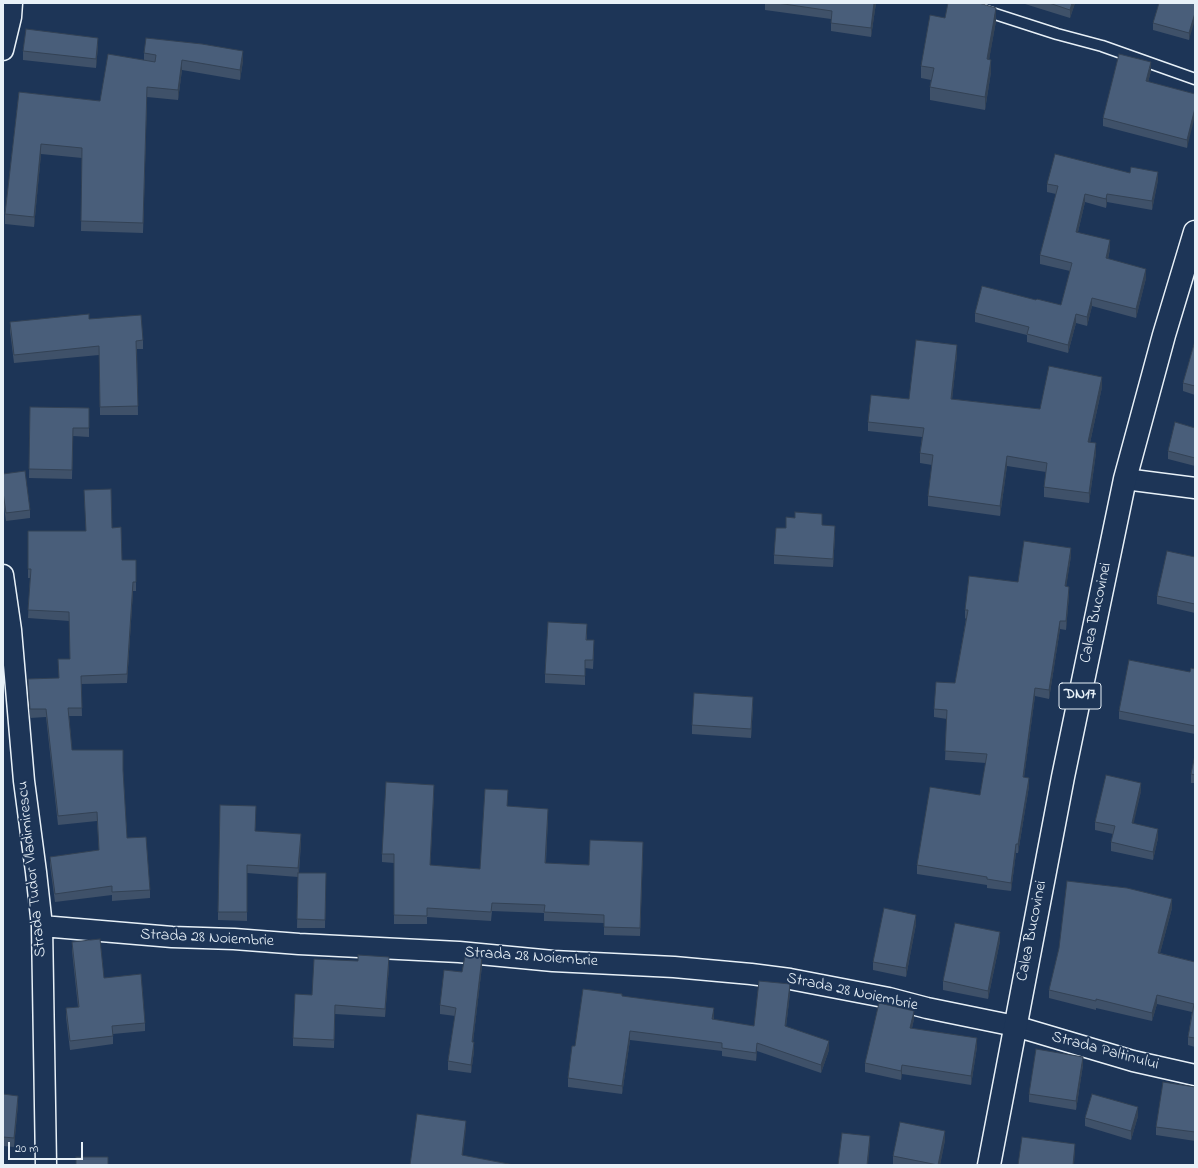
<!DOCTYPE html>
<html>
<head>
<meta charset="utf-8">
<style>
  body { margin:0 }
  #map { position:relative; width:1198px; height:1168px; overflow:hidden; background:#1d3557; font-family:"Indie Flower",sans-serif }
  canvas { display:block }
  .frame { position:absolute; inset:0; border:4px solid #e8f1f8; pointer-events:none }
  .scale { position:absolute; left:8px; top:1142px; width:75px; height:18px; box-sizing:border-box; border:2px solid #e8f1f8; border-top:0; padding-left:5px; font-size:12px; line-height:14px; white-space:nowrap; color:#e8f1f8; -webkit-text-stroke:3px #1d3557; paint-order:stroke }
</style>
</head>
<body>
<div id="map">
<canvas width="1198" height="1168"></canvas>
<div class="frame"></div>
<div class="scale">20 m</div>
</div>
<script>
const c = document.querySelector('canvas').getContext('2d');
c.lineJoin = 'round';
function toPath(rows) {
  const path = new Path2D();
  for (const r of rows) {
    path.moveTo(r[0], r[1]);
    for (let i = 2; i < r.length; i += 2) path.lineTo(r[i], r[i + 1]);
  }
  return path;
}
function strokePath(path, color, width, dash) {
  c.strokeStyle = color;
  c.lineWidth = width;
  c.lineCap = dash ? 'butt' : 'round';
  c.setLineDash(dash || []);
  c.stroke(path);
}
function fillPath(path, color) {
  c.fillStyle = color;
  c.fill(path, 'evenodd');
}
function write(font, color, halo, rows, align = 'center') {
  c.font = font + ' "Indie Flower",sans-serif';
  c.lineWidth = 4;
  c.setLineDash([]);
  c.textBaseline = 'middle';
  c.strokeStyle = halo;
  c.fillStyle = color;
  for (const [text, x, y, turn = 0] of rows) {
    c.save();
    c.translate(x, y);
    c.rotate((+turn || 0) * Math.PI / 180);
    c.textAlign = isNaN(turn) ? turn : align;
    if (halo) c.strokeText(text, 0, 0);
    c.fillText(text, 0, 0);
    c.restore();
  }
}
const service = toPath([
  [961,3,1057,34,1102,46,1195,79]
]);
const minor = toPath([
  [3,50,11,17,12,3],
  [1125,479,1195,488],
  [3,575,11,630,24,781,36,872,42,926,46,1165],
  [42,926,172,937,234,939,299,944,459,952,553,961,674,967,751,974,790,979,889,998,927,1008,1015,1026,1133,1061,1195,1075]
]);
const trunk = toPath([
  [989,1165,1063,777,1125,479,1164,335,1195,232]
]);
strokePath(service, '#e8f1f8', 13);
strokePath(minor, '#e8f1f8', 23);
strokePath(trunk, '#e8f1f8', 25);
strokePath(service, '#1d3557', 10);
strokePath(minor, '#1d3557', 20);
strokePath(trunk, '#1d3557', 22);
fillPath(toPath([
  [765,3,876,3,871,37,831,31,831,19,765,10],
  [1025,3,1075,3,1070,18,1025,4],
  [1195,3,1189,40,1153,30,1153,23],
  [945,18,996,21,989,59,991,72,985,110,930,100,930,87,931,80,921,78,921,66],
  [98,46,96,68,23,60,23,51],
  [144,53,243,61,240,80,182,70,178,100,147,97,143,233,81,231,82,158,41,154,34,227,5,224,5,214,19,92,100,101,144,60],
  [1151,71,1148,82,1195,94,1187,148,1103,126,1103,118],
  [1130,173,1158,180,1152,210,1107,202,1106,208,1085,202,1078,232,1110,249,1108,259,1146,278,1136,318,1092,306,1087,326,1076,323,1068,353,1027,342,1027,335,975,322,975,313,1036,300,1061,305,1070,271,1040,264,1040,255,1056,194,1047,192,1047,184],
  [89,319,143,340,143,349,137,349,138,415,100,415,99,355,14,363,10,331,10,322],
  [1195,341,1195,395,1183,391,1183,383],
  [957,354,952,399,1040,409,1102,387,1090,443,1096,453,1089,503,1044,497,1044,487,1046,472,1007,466,1000,516,928,506,928,496,932,465,920,463,920,453,922,437,868,431,868,422,909,399],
  [30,407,89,408,89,437,73,436,72,479,29,478],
  [1195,428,1195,466,1168,459,1168,451],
  [3,474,30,510,30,518,6,521,3,500],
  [822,525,835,535,833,567,774,564,774,555,786,528],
  [112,528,122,560,136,560,136,591,133,591,127,683,81,684,82,716,69,716,72,750,123,771,127,838,150,890,150,898,112,901,112,895,55,902,50,865,50,857,99,850,97,821,58,825,46,717,30,718,28,687,28,679,59,678,70,659,69,621,28,618,30,578,28,578,28,531,85,531],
  [1071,556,1066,586,1069,595,1066,630,1060,629,1049,699,1035,696,1024,777,1029,786,1018,853,1016,853,1011,891,987,888,987,885,917,874,917,865,980,795,986,763,945,760,947,719,934,717,934,709,955,683,966,619,965,618,965,610,1018,582],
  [1195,557,1195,613,1157,604,1157,596],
  [587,633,587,640,594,649,593,669,585,668,585,685,545,683,545,674],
  [1195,669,1195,734,1119,719,1119,711],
  [753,706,751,738,692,734,692,725],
  [1195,755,1195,783,1191,783,1191,774],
  [1141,791,1133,823,1158,838,1153,860,1111,851,1111,842,1113,834,1095,830,1095,822],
  [434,793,430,865,480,869,508,806,548,817,546,863,589,865,643,851,640,936,604,935,604,923,544,921,544,913,492,911,491,921,427,917,427,924,394,924,394,863,382,862,382,854],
  [256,815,255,831,301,843,299,873,326,873,325,928,297,928,298,877,247,873,247,921,218,920,218,912],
  [1172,908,1160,953,1195,962,1195,1047,1188,1045,1188,1037,1192,1012,1157,1004,1152,1021,1096,1008,1096,1010,1049,998,1049,990],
  [916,924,906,977,873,970,873,962],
  [1000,941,988,999,943,990,943,981],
  [72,942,145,1023,145,1031,113,1034,113,1044,70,1050,66,1017,66,1008,78,1007,72,951],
  [389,966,385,1017,335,1014,334,1048,293,1046,293,1038,312,995],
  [482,966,473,1042,474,1051,471,1073,448,1070,448,1061,455,1016,440,1014,440,1005,462,972],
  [790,993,786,1027,829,1050,821,1073,757,1051,756,1061,722,1056,722,1051,630,1040,622,1094,568,1087,568,1078,575,1046,622,996,714,1016,714,1020,754,1026],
  [914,1019,912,1028,977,1047,971,1085,902,1074,901,1080,865,1072,865,1063],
  [1083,1065,1076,1110,1029,1102,1029,1094],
  [1195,1087,1195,1141,1156,1135,1156,1127],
  [3,1094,18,1104,14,1147,3,1146],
  [1138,1116,1131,1140,1085,1126,1085,1118],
  [945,1140,940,1165,897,1165,893,1164,893,1156]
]), '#3f5169');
fillPath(toPath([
  [874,3,876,3,871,37,871,28],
  [1072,3,1075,3,1070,18,1070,10],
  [996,8,996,21,987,72,987,59],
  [1195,13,1195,20,1189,40,1189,33],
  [98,38,98,46,96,68,96,59],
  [243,51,243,61,240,80,240,70],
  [182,60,182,70,178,100,178,90],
  [991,60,991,72,985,110,985,97],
  [1151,62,1151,71,1146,90,1146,81],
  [147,87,147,97,143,233,143,223],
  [1195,108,1195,116,1187,148,1187,140],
  [41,144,41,154,34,227,34,217],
  [1158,172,1158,180,1152,210,1152,201],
  [1085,194,1085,202,1076,240,1076,232],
  [1107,194,1107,202,1106,208,1106,199],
  [1110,240,1110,249,1106,267,1106,258],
  [1146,269,1146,278,1136,318,1136,309],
  [1092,298,1092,306,1087,326,1087,317],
  [1076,314,1076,323,1068,353,1068,345],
  [957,345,957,354,951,409,951,399],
  [1102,377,1102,387,1088,452,1088,442],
  [1096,443,1096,453,1089,503,1089,493],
  [1007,456,1007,466,1000,516,1000,506],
  [835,526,835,535,833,567,833,559],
  [1071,548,1071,556,1065,595,1065,586],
  [133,582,133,591,127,683,127,674],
  [1069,587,1069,595,1066,630,1066,621],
  [1060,621,1060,629,1049,699,1049,690],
  [1035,688,1035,696,1023,785,1023,777],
  [753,697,753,706,751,738,751,729],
  [1029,778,1029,786,1018,853,1018,844],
  [1141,783,1141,791,1132,831,1132,823],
  [434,785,434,793,430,874,430,865],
  [548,809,548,817,545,872,545,863],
  [1158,829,1158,838,1153,860,1153,852],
  [301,834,301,843,298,877,298,868],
  [643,842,643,851,640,936,640,928],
  [1016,844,1016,853,1011,891,1011,883],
  [1172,899,1172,908,1158,961,1158,953],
  [916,915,916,924,906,977,906,968],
  [1000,932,1000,941,988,999,988,991],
  [389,957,389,966,385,1017,385,1009],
  [482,957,482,966,472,1050,472,1042],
  [790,984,790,993,785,1035,785,1026],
  [1157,995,1157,1004,1152,1021,1152,1013],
  [714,1008,714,1016,712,1028,712,1019],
  [914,1011,914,1019,910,1036,910,1028],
  [630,1031,630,1040,622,1094,622,1086],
  [977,1038,977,1047,971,1085,971,1076],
  [829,1041,829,1050,821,1073,821,1065],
  [474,1042,474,1051,471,1073,471,1065],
  [757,1043,757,1051,756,1061,756,1053],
  [1083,1057,1083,1065,1076,1110,1076,1101],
  [902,1065,902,1074,901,1080,901,1071],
  [18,1096,18,1104,14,1147,14,1138],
  [1138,1107,1138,1116,1131,1140,1131,1131],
  [466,1121,466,1129,462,1163,462,1155],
  [945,1131,945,1140,940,1165,938,1165],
  [870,1136,870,1145,868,1165,867,1165],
  [1075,1144,1075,1153,1074,1165,1073,1165]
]), '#334255');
const building = toPath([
  [777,3,874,3,871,28,831,23,832,11,777,3],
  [948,3,979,3,996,8,987,59,991,60,985,97,930,87,934,68,921,66,930,15,945,18,948,3],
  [1049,3,1072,3,1070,10,1049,3],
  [1159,3,1195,3,1195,13,1189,33,1153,23,1159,3],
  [26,29,98,38,96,59,23,51,26,29],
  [146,38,202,44,243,51,240,70,182,60,178,90,147,87,143,223,81,221,82,148,41,144,34,217,5,214,19,92,100,101,108,54,155,62,156,55,144,53,146,38],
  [1119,54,1151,62,1146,81,1195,94,1195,108,1187,140,1103,118,1119,54],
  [1055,154,1130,173,1131,167,1158,172,1152,201,1107,194,1106,199,1085,194,1076,232,1110,240,1106,258,1146,269,1136,309,1092,298,1087,317,1076,314,1068,345,1027,334,1029,327,975,313,982,286,1036,300,1037,299,1061,305,1072,263,1040,255,1058,186,1047,184,1055,154],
  [89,314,89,319,141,315,143,340,136,341,138,406,100,407,99,346,14,355,10,322,89,314],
  [916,340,957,345,951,399,1040,409,1049,366,1102,377,1088,442,1096,443,1089,493,1044,487,1047,463,1007,456,1000,506,928,496,933,455,920,453,924,428,868,422,871,395,909,399,916,340],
  [1195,341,1195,386,1183,383,1195,341],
  [30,407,89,408,89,428,73,428,72,470,29,469,30,407],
  [1175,422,1195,428,1195,458,1168,451,1175,422],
  [25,471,30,510,6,513,3,492,3,474,25,471],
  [111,489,112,528,121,527,122,560,136,560,136,582,133,582,127,674,81,676,82,708,68,708,72,750,123,750,123,770,127,838,146,837,150,890,112,892,112,886,55,894,50,857,99,850,97,812,58,816,46,709,30,709,28,679,59,678,58,659,70,659,69,612,28,610,31,569,28,569,28,531,86,531,84,490,111,489],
  [795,512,822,514,822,525,835,526,833,559,774,555,776,528,786,528,786,517,795,518,795,512],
  [1024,541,1071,548,1065,586,1069,587,1066,621,1060,621,1049,690,1035,688,1023,777,1029,778,1018,844,1016,844,1011,883,987,879,987,877,917,865,930,787,980,795,987,754,945,751,947,710,934,709,936,682,955,683,968,610,965,610,969,576,1018,582,1024,541],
  [1167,551,1195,557,1195,604,1157,596,1167,551],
  [548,622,587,624,586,640,594,640,593,660,585,660,585,676,545,674,548,622],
  [1129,660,1190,672,1191,668,1195,669,1195,726,1119,711,1129,660],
  [694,693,753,697,751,729,692,725,694,693],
  [1195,755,1195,775,1191,774,1195,755],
  [1106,775,1141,783,1132,823,1158,829,1153,852,1111,842,1115,826,1095,822,1106,775],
  [386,782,434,785,430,865,480,869,485,789,508,790,507,806,548,809,545,863,589,865,590,840,643,842,640,928,604,927,604,915,544,912,545,905,492,903,491,912,427,908,427,916,394,915,394,854,382,854,386,782],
  [220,805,256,806,255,831,301,834,298,868,247,865,247,912,218,912,220,805],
  [298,873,326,873,325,920,297,919,298,873],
  [1067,881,1127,888,1172,899,1158,953,1195,962,1195,1038,1188,1037,1194,1004,1157,995,1152,1013,1096,999,1096,1001,1049,990,1059,948,1067,881],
  [884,908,916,915,906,968,873,962,884,908],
  [955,923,1000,932,988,991,943,981,955,923],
  [100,939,104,978,141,974,145,1023,112,1026,113,1036,70,1041,66,1008,79,1007,72,942,100,939],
  [358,955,389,957,385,1009,335,1005,334,1040,293,1038,295,994,312,995,314,959,358,961,358,955],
  [465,956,482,957,472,1042,474,1042,471,1065,448,1061,456,1008,440,1005,444,970,462,972,465,956],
  [759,981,790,984,785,1026,829,1041,821,1065,757,1043,756,1053,722,1048,722,1043,630,1031,622,1086,568,1078,572,1046,575,1046,583,989,622,994,622,996,714,1008,712,1019,754,1026,759,981],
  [879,1003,914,1011,910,1028,977,1038,971,1076,902,1065,901,1071,865,1063,879,1003],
  [1036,1049,1083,1057,1076,1101,1029,1094,1036,1049],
  [1163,1082,1195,1087,1195,1132,1156,1127,1163,1082],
  [3,1094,18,1096,14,1138,3,1137,3,1094],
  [1092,1094,1138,1107,1131,1131,1085,1118,1092,1094],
  [417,1114,466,1121,462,1155,514,1165,410,1165,417,1114],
  [900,1122,945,1131,938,1165,893,1156,900,1122],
  [842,1133,870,1136,867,1165,838,1165,842,1133],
  [1022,1137,1075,1144,1073,1165,1018,1165,1022,1137],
  [76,1157,108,1157,108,1165,76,1165,76,1157]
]);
fillPath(building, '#495e7a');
strokePath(building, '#334255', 1);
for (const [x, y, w] of [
  [1080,696,42]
]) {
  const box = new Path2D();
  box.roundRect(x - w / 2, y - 13, w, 26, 3);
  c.fillStyle = '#1d3557';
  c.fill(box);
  strokePath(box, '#e8f1f8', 1);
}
write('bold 15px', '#e8f1f8', null, [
  ["DN17",1080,696]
]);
write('16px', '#e8f1f8', '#1d3557', [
  ["Calea Bucovinei",1097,613,-78],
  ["Strada Tudor Vladimirescu",33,869,-96],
  ["Calea Bucovinei",1033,931,-79],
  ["Strada 28 Noiembrie",207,939,3],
  ["Strada 28 Noiembrie",531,958,4],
  ["Strada 28 Noiembrie",852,993,12],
  ["Strada Paltinului",1105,1052,15]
]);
</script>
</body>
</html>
